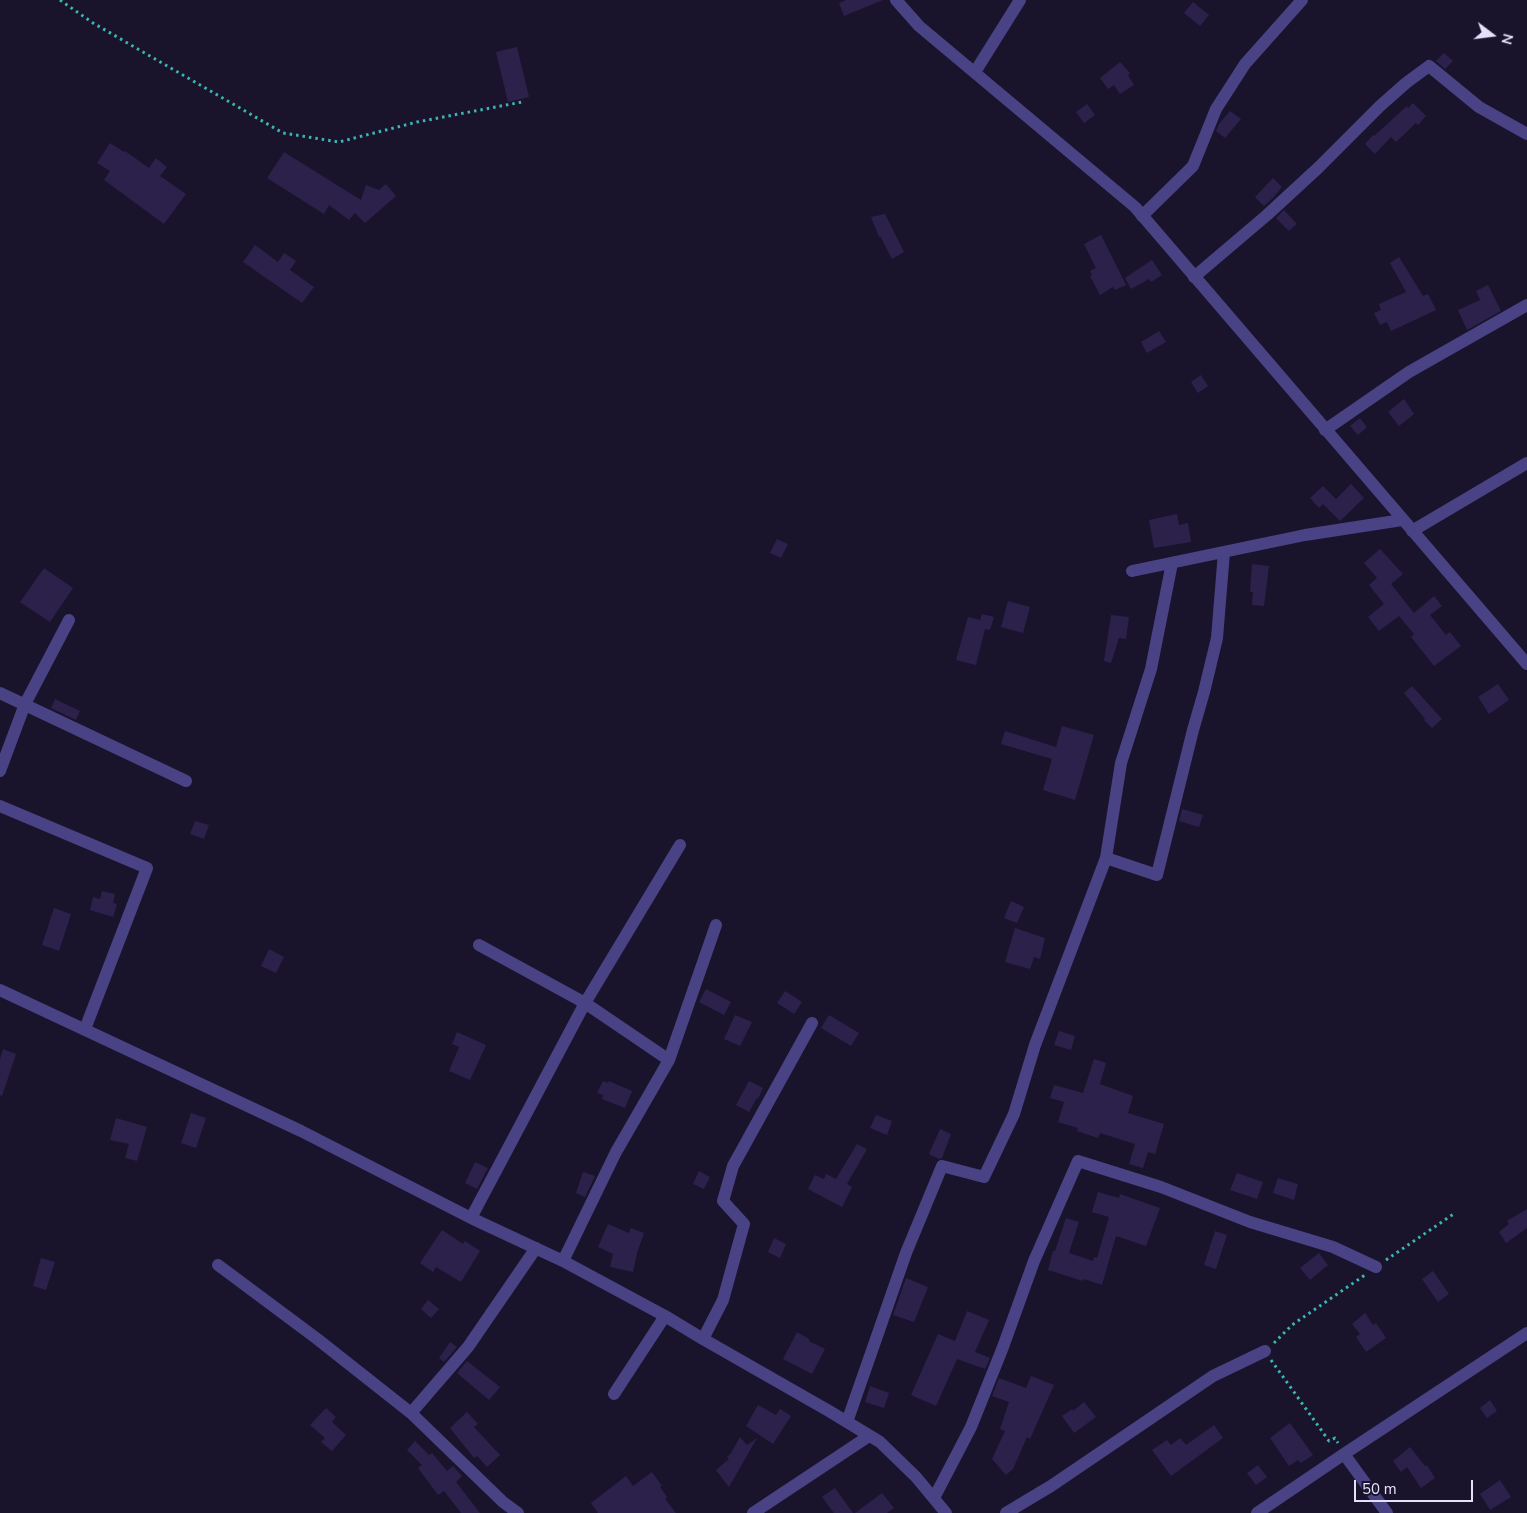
<!DOCTYPE html>
<html>
<head>
<meta charset="utf-8">
<style>
  body { margin:0 }
  #map { position:relative; width:1527px; height:1513px; overflow:hidden; background:#19142b; font-family:"Nunito Sans",sans-serif }
  canvas { display:block }
  .north { position:absolute; left:1467px; top:10px; width:50px; height:50px; -webkit-text-stroke:4px #19142b; paint-order:stroke; rotate:105deg; font-size:14px; font-weight:700; line-height:20px; text-align:center; color:#e5e0fd }
  .north::after { content:''; display:block; margin:auto; width:18px; height:22px; background:#e5e0fd; clip-path:polygon(50% 0,100% 100%,50% 72%,0 100%) }
  .scale { position:absolute; left:1354px; top:1480px; width:119px; height:22px; box-sizing:border-box; border:2px solid #e5e0fd; border-top:0; padding-left:6px; font-size:15px; line-height:18px; white-space:nowrap; color:#e5e0fd; -webkit-text-stroke:4px #19142b; paint-order:stroke }
</style>
</head>
<body>
<div id="map">
<canvas width="1527" height="1513"></canvas>
<div class="north">N</div>
<div class="scale">50 m</div>
</div>
<script>
const c = document.querySelector('canvas').getContext('2d');
c.lineJoin = 'round';
function fillPath(path, color) {
  c.fillStyle = color;
  c.fill(path, 'evenodd');
}
function toPath(rows) {
  const path = new Path2D();
  for (const r of rows) {
    path.moveTo(r[0], r[1]);
    for (let i = 2; i < r.length; i += 2) path.lineTo(r[i], r[i + 1]);
  }
  return path;
}
function strokePath(path, color, width, dash) {
  c.strokeStyle = color;
  c.lineWidth = width;
  c.lineCap = dash ? 'butt' : 'round';
  c.setLineDash(dash || []);
  c.stroke(path);
}
fillPath(toPath([
  [846,0,883,0,844,16,839,3],
  [1193,2,1209,15,1200,26,1184,13],
  [517,47,529,97,508,102,496,52],
  [1444,53,1453,61,1445,69,1436,61],
  [1120,62,1130,73,1128,75,1134,85,1120,94,1114,85,1108,89,1100,78],
  [1413,103,1426,116,1418,125,1416,123,1396,142,1391,137,1375,154,1365,144,1373,135,1374,136,1407,106,1408,108],
  [1087,104,1095,115,1084,123,1076,112],
  [1230,111,1241,119,1225,138,1216,131,1219,124],
  [110,143,124,152,125,151,149,168,156,158,167,167,160,176,186,194,164,224,104,180,110,171,97,163],
  [284,152,361,200,366,185,379,190,386,184,396,196,365,223,355,213,349,220,329,205,324,214,267,178],
  [1273,178,1282,187,1273,198,1264,206,1255,197],
  [1284,210,1297,224,1289,231,1276,218],
  [885,214,904,252,892,259,880,236,879,237,871,217],
  [1101,235,1126,285,1115,290,1113,287,1100,295,1090,276,1092,275,1090,271,1096,268,1084,244],
  [255,245,278,262,284,253,296,261,290,270,314,287,302,303,243,262],
  [1399,257,1423,296,1428,294,1436,310,1391,331,1387,322,1380,325,1374,313,1381,310,1379,304,1406,292,1390,263],
  [1152,260,1162,275,1151,282,1149,279,1131,289,1125,278],
  [1488,285,1501,311,1467,330,1458,310,1480,300,1476,291],
  [1159,331,1166,342,1147,353,1141,342],
  [1201,375,1208,386,1198,393,1191,382],
  [1404,399,1414,414,1399,426,1388,412],
  [1360,418,1367,427,1358,435,1350,426],
  [1351,484,1364,498,1340,521,1323,504,1319,508,1310,498,1323,486,1336,499],
  [1177,514,1179,525,1188,523,1191,542,1154,548,1149,520],
  [777,539,788,544,781,558,770,553],
  [1380,549,1403,574,1391,584,1414,613,1434,596,1442,606,1430,615,1446,635,1450,632,1461,646,1434,666,1411,637,1414,634,1399,616,1379,631,1368,617,1384,604,1369,585,1377,578,1364,563],
  [1252,564,1269,566,1264,606,1252,605,1253,592,1250,592],
  [44,568,73,588,50,622,20,602],
  [1008,601,1030,607,1023,633,1001,627],
  [982,614,994,617,990,630,985,629,976,665,956,660,968,617,980,620],
  [1111,615,1129,617,1126,639,1119,638,1111,663,1104,661],
  [1498,684,1509,700,1489,714,1478,697],
  [1412,686,1442,719,1432,728,1424,720,1425,719,1404,693],
  [55,699,80,711,76,720,51,708],
  [1062,726,1094,735,1075,800,1043,790,1052,759,1001,744,1005,731,1056,747],
  [1182,809,1203,815,1199,827,1179,821],
  [195,821,209,825,204,839,190,834],
  [102,891,115,894,113,903,117,904,113,917,90,910,93,897,100,899],
  [1011,901,1024,907,1017,923,1004,918],
  [54,908,71,914,59,951,42,945],
  [1015,928,1045,938,1040,959,1034,957,1030,969,1005,962],
  [269,949,284,957,276,973,261,966],
  [706,989,731,1002,724,1015,699,1002],
  [785,991,802,1002,794,1014,777,1003],
  [735,1015,752,1022,740,1046,724,1039],
  [829,1015,859,1033,851,1046,821,1028],
  [1059,1031,1075,1036,1071,1050,1054,1045],
  [457,1032,486,1045,470,1080,449,1071,459,1047,452,1044],
  [3,1049,16,1054,2,1096,0,1095,0,1059],
  [1094,1059,1106,1063,1100,1084,1133,1096,1128,1113,1164,1124,1155,1154,1148,1152,1143,1168,1129,1164,1135,1144,1100,1133,1098,1138,1077,1131,1078,1128,1058,1122,1064,1102,1050,1098,1054,1085,1083,1093],
  [603,1081,608,1083,609,1081,632,1091,625,1108,602,1099,603,1095,597,1093],
  [749,1081,763,1088,758,1099,757,1098,749,1112,736,1105],
  [191,1113,206,1118,196,1148,181,1143],
  [876,1115,892,1121,887,1135,870,1128],
  [116,1118,147,1127,137,1161,125,1158,129,1144,110,1140],
  [940,1129,951,1134,942,1158,939,1159,929,1154],
  [857,1144,867,1149,847,1184,852,1187,842,1207,808,1189,815,1175,824,1179,826,1174,836,1179],
  [475,1162,488,1168,477,1189,465,1183],
  [699,1171,710,1177,704,1189,693,1184],
  [583,1172,595,1176,585,1197,576,1193],
  [1237,1173,1263,1182,1257,1199,1230,1190],
  [1278,1178,1298,1184,1294,1200,1273,1193],
  [1098,1192,1119,1198,1120,1194,1160,1208,1146,1246,1116,1236,1102,1285,1084,1279,1083,1281,1048,1270,1053,1251,1055,1251,1066,1218,1079,1222,1069,1253,1093,1261,1094,1257,1097,1258,1109,1217,1092,1212],
  [1527,1209,1527,1228,1506,1243,1499,1232,1509,1224,1507,1221],
  [608,1224,629,1233,631,1228,644,1233,637,1253,633,1272,610,1267,613,1254,598,1247],
  [442,1230,463,1244,465,1241,480,1251,461,1282,436,1267,433,1272,420,1263],
  [1215,1231,1227,1235,1216,1269,1204,1265],
  [774,1238,786,1244,780,1258,768,1252],
  [1319,1253,1328,1265,1310,1280,1300,1268],
  [41,1258,55,1262,46,1290,33,1286],
  [1433,1271,1449,1294,1438,1302,1422,1279],
  [906,1278,928,1287,914,1322,893,1315],
  [428,1300,439,1309,431,1318,421,1309],
  [967,1311,989,1320,975,1352,990,1358,985,1369,957,1359,936,1406,911,1395,938,1334,955,1341],
  [1365,1313,1373,1325,1376,1323,1386,1338,1366,1352,1356,1337,1360,1334,1352,1324],
  [797,1332,809,1339,809,1341,825,1349,812,1374,783,1359],
  [450,1342,457,1347,444,1362,439,1358],
  [467,1361,500,1387,489,1400,457,1373],
  [1031,1376,1054,1385,1030,1439,1027,1437,1013,1469,1006,1475,992,1459,1005,1431,1000,1429,1009,1402,992,1396,999,1378,1026,1388],
  [870,1386,889,1393,884,1408,865,1402],
  [1490,1400,1497,1411,1487,1418,1480,1408],
  [1084,1402,1096,1417,1074,1433,1062,1416,1072,1409,1073,1411],
  [758,1405,776,1415,780,1409,791,1416,773,1444,746,1426],
  [326,1408,336,1417,332,1422,346,1435,332,1451,321,1442,325,1438,310,1425],
  [467,1412,478,1424,474,1427,500,1455,487,1467,477,1456,474,1458,450,1428],
  [1290,1423,1313,1455,1301,1463,1298,1460,1289,1466,1270,1438],
  [1214,1425,1223,1438,1171,1476,1152,1450,1167,1440,1171,1445,1180,1438,1186,1445],
  [740,1437,747,1445,757,1438,729,1487,716,1470,729,1459,727,1457,731,1453],
  [415,1441,429,1455,432,1453,447,1471,453,1466,462,1476,456,1482,480,1513,461,1513,444,1491,438,1495,418,1468,422,1465,407,1450],
  [1410,1447,1425,1466,1427,1465,1435,1478,1421,1488,1407,1467,1401,1472,1393,1461],
  [1258,1465,1267,1477,1256,1485,1247,1473],
  [652,1472,662,1486,660,1487,667,1497,665,1499,676,1513,598,1513,591,1503,626,1476,633,1486],
  [1500,1480,1511,1497,1490,1510,1480,1494],
  [835,1488,853,1513,834,1513,822,1497],
  [882,1493,894,1508,887,1513,855,1513]
]), '#2c214b');
strokePath(toPath([
  [60,0,93,23,283,133,339,142,417,122,522,102],
  [1386,1260,1455,1213],
  [1274,1343,1292,1325,1365,1275],
  [1271,1360,1329,1441,1335,1438,1338,1443]
]), '#3cb5b5', 3, [2.5, 4]);
strokePath(toPath([
  [975,72,1020,0],
  [1142,216,1193,166,1216,109,1245,64,1302,0],
  [1194,277,1267,215,1318,168,1380,106,1406,83,1429,66,1479,107,1527,134],
  [1325,430,1409,372,1527,305],
  [1412,531,1527,463],
  [1132,571,1305,535,1402,520],
  [0,693,186,781],
  [0,771,25,704,69,620],
  [0,806,147,868,85,1029],
  [1106,858,1157,875,1193,730,1204,692,1217,638,1224,552],
  [479,945,585,1003,669,1060],
  [0,990,301,1131,471,1218,563,1261,665,1316,703,1339,829,1411,880,1442,916,1477,946,1513],
  [471,1218,585,1003,680,845],
  [563,1261,616,1152,669,1060,716,925],
  [218,1265,316,1338,411,1413,503,1502,518,1513],
  [703,1339,723,1300,744,1224,723,1201,733,1166,812,1023],
  [614,1394,665,1316],
  [411,1413,468,1347,536,1248],
  [847,1422,906,1253,942,1166,984,1177,1014,1114,1035,1045,1106,858,1121,763,1151,669,1172,563],
  [1344,1454,1387,1513],
  [934,1498,971,1427,1003,1347,1034,1261,1078,1161,1161,1187,1250,1222,1333,1247,1376,1267],
  [753,1513,869,1436],
  [1006,1513,1051,1486,1213,1376,1265,1351],
  [1257,1513,1344,1454,1527,1333]
]), '#494386', 12);
strokePath(toPath([
  [896,0,919,26,1135,207,1527,664]
]), '#494386', 12);
</script>
</body>
</html>
